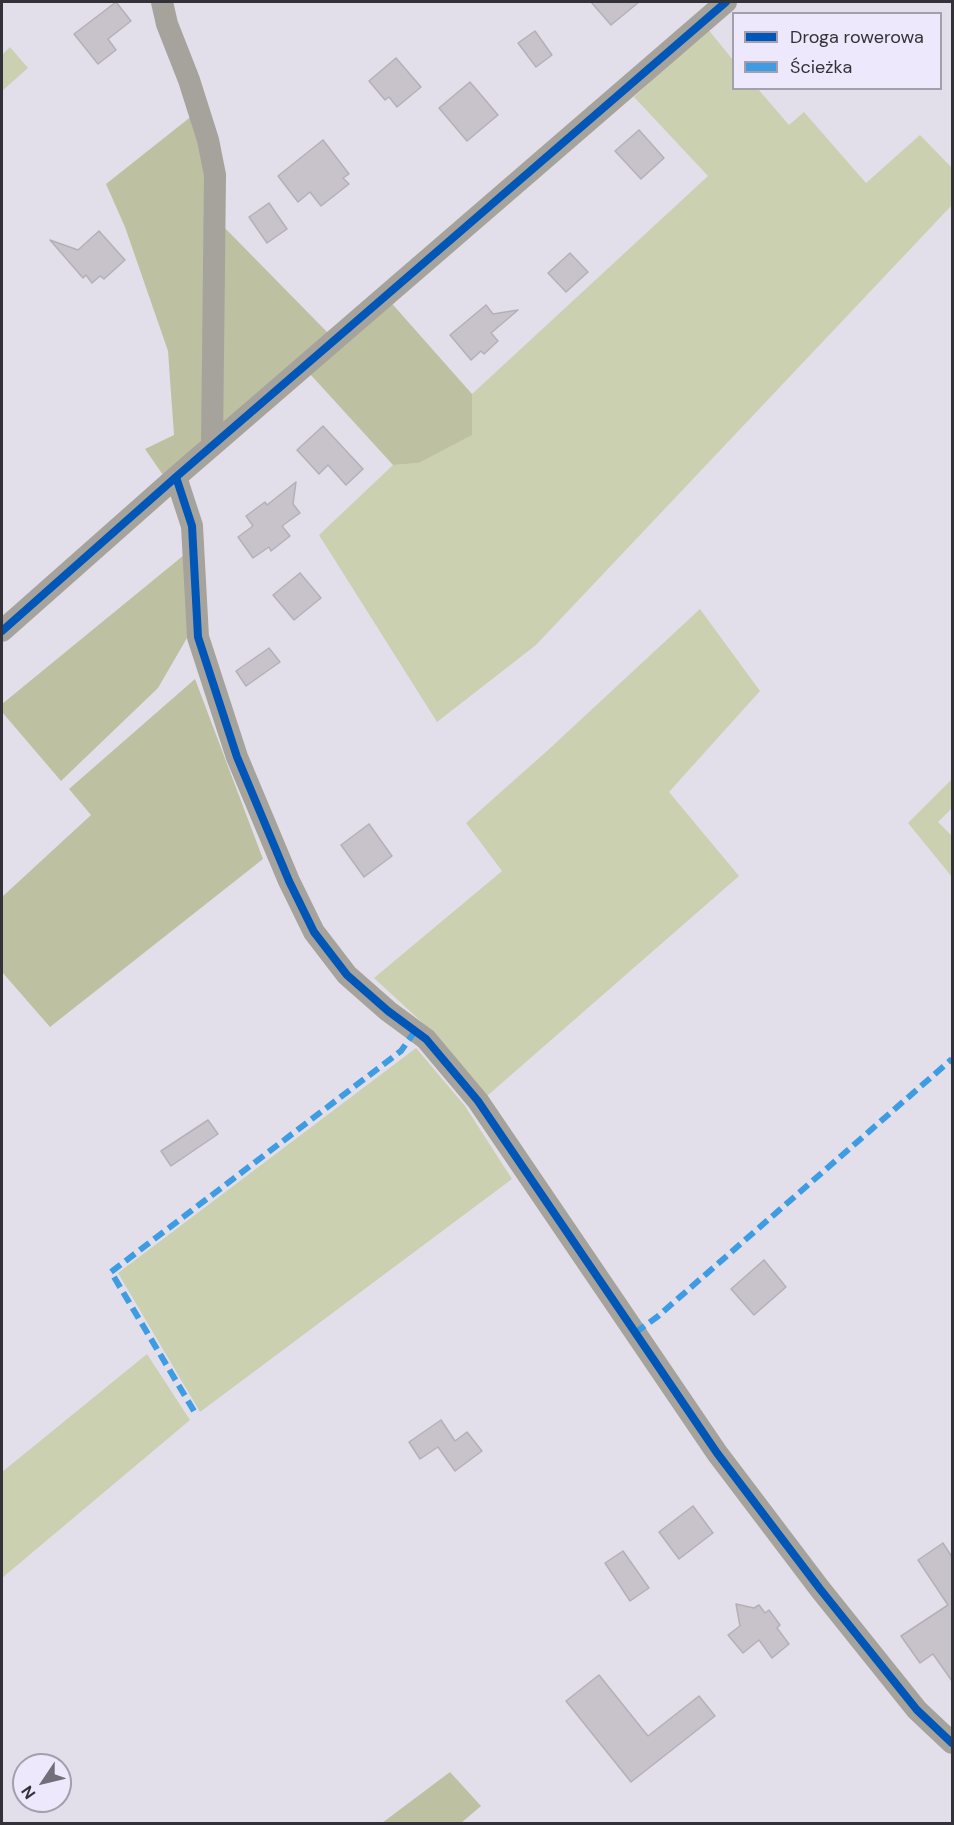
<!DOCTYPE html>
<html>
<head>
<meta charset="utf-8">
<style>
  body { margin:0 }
  #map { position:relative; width:954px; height:1825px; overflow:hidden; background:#e2dfea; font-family:"DM Sans",sans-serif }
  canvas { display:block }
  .frame { position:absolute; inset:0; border:3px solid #343239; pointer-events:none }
  .legend { position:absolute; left:732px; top:12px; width:210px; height:78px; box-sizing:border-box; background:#ede8fb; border:2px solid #a39fad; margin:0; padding:8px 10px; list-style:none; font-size:18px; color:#343239 }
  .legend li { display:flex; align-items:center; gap:12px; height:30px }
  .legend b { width:30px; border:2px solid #a39fad }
  .north { position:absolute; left:12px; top:1753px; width:60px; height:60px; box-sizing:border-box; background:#ede8fb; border:2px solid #a39fad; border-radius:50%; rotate:235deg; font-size:16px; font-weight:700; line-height:24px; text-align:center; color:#343239 }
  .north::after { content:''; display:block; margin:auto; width:21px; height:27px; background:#716f77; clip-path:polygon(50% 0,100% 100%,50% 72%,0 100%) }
</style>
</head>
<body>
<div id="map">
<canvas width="954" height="1825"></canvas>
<div class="frame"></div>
<ul class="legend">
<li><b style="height:8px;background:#0057b8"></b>Droga rowerowa</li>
<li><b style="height:8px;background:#3e9de2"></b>Ścieżka</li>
</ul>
<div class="north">N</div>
</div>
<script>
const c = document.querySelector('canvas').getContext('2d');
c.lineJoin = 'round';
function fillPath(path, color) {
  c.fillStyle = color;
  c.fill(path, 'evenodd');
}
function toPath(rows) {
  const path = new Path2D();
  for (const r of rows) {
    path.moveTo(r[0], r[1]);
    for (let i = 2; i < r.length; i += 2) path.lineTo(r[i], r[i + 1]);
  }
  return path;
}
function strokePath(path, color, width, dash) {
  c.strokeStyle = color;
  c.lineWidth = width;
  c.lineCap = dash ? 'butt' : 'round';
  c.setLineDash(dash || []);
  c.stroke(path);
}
fillPath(toPath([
  [707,28,733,60,734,88,758,89,789,125,804,112,866,183,920,135,952,168,952,205,536,645,437,722,319,535,393,465,419,463,471,435,472,394,708,176,634,97],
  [10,47,28,68,2,91,2,55],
  [700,609,760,691,669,792,739,876,487,1096,426,1026,374,978,502,871,466,823,547,751],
  [952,779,952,808,938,822,952,836,952,877,908,823],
  [416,1048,465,1106,512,1179,200,1412,118,1273],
  [147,1354,190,1420,2,1578,2,1472]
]), '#cbd0b1');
fillPath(toPath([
  [193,115,207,175,204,443,163,475,145,449,174,435,168,351,125,227,106,184],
  [220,223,328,333,379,289,472,394,472,435,419,463,393,465,310,374,220,426],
  [184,555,191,631,158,688,61,781,2,712,2,704],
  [195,679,263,859,50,1027,2,972,2,897,91,815,69,789],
  [450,1772,481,1806,461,1823,382,1823]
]), '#bdc1a1');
const building = toPath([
  [116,2,131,21,108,39,116,50,98,64,74,34,116,2],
  [591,2,639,2,611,25,591,2],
  [535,31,552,55,536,67,518,43,535,31],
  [396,58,421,87,397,107,389,97,385,100,369,81,396,58],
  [470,82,498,115,467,141,439,108,470,82],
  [639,130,664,158,641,179,615,151,639,130],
  [323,140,349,174,343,178,349,184,321,206,310,192,298,202,278,176,323,140],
  [269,203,287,229,267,243,249,217,269,203],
  [99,231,125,260,104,279,100,276,92,283,86,275,83,278,50,240,78,250,99,231],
  [570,253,588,272,566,292,548,273,570,253],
  [486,305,493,314,518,310,491,333,498,341,484,354,481,351,471,360,450,335,486,305],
  [323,426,363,469,346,485,328,465,319,474,297,450,323,426],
  [296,482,293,504,300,513,282,526,290,536,271,551,269,547,253,558,238,537,253,526,246,516,265,502,267,505,296,482],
  [300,573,321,598,294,620,273,595,300,573],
  [269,648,280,662,246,686,236,671,269,648],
  [369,824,392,856,364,877,341,845,369,824],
  [208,1120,218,1134,171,1166,161,1151,208,1120],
  [764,1260,786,1287,754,1315,731,1289,764,1260],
  [441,1420,455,1441,467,1432,482,1451,455,1471,438,1447,420,1459,409,1442,441,1420],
  [693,1506,713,1533,679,1559,659,1532,693,1506],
  [943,1543,952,1557,952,1681,933,1654,920,1663,901,1636,948,1605,918,1560,943,1543],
  [623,1551,649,1588,630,1601,605,1563,623,1551],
  [736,1604,754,1608,759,1605,765,1613,769,1610,780,1625,777,1628,789,1644,772,1658,759,1640,743,1653,728,1635,740,1626,736,1604],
  [599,1675,648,1736,699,1696,715,1716,631,1782,566,1701,599,1675]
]);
fillPath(building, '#c8c3ca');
strokePath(building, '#b4b0b6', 1.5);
strokePath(toPath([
  [162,2,167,24,189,80,208,140,215,175,212,446],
  [176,477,192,526,198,637,237,757,289,881,314,932,347,975,388,1011,426,1039,478,1101,717,1453,820,1589,917,1710,952,1743],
  [2,631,176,477,726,2]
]), '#a6a39c', 22);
strokePath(toPath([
  [635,1333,657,1317,952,1059],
  [194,1411,111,1272,401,1051,415,1031]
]), '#3e9de2', 6, [12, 6]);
strokePath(toPath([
  [176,477,192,526,198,637,237,757,289,881,314,932,347,975,388,1011,426,1039,478,1101,717,1453,820,1589,917,1710,952,1743],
  [2,631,176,477,726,2]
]), '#0057b8', 8);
</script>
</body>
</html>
